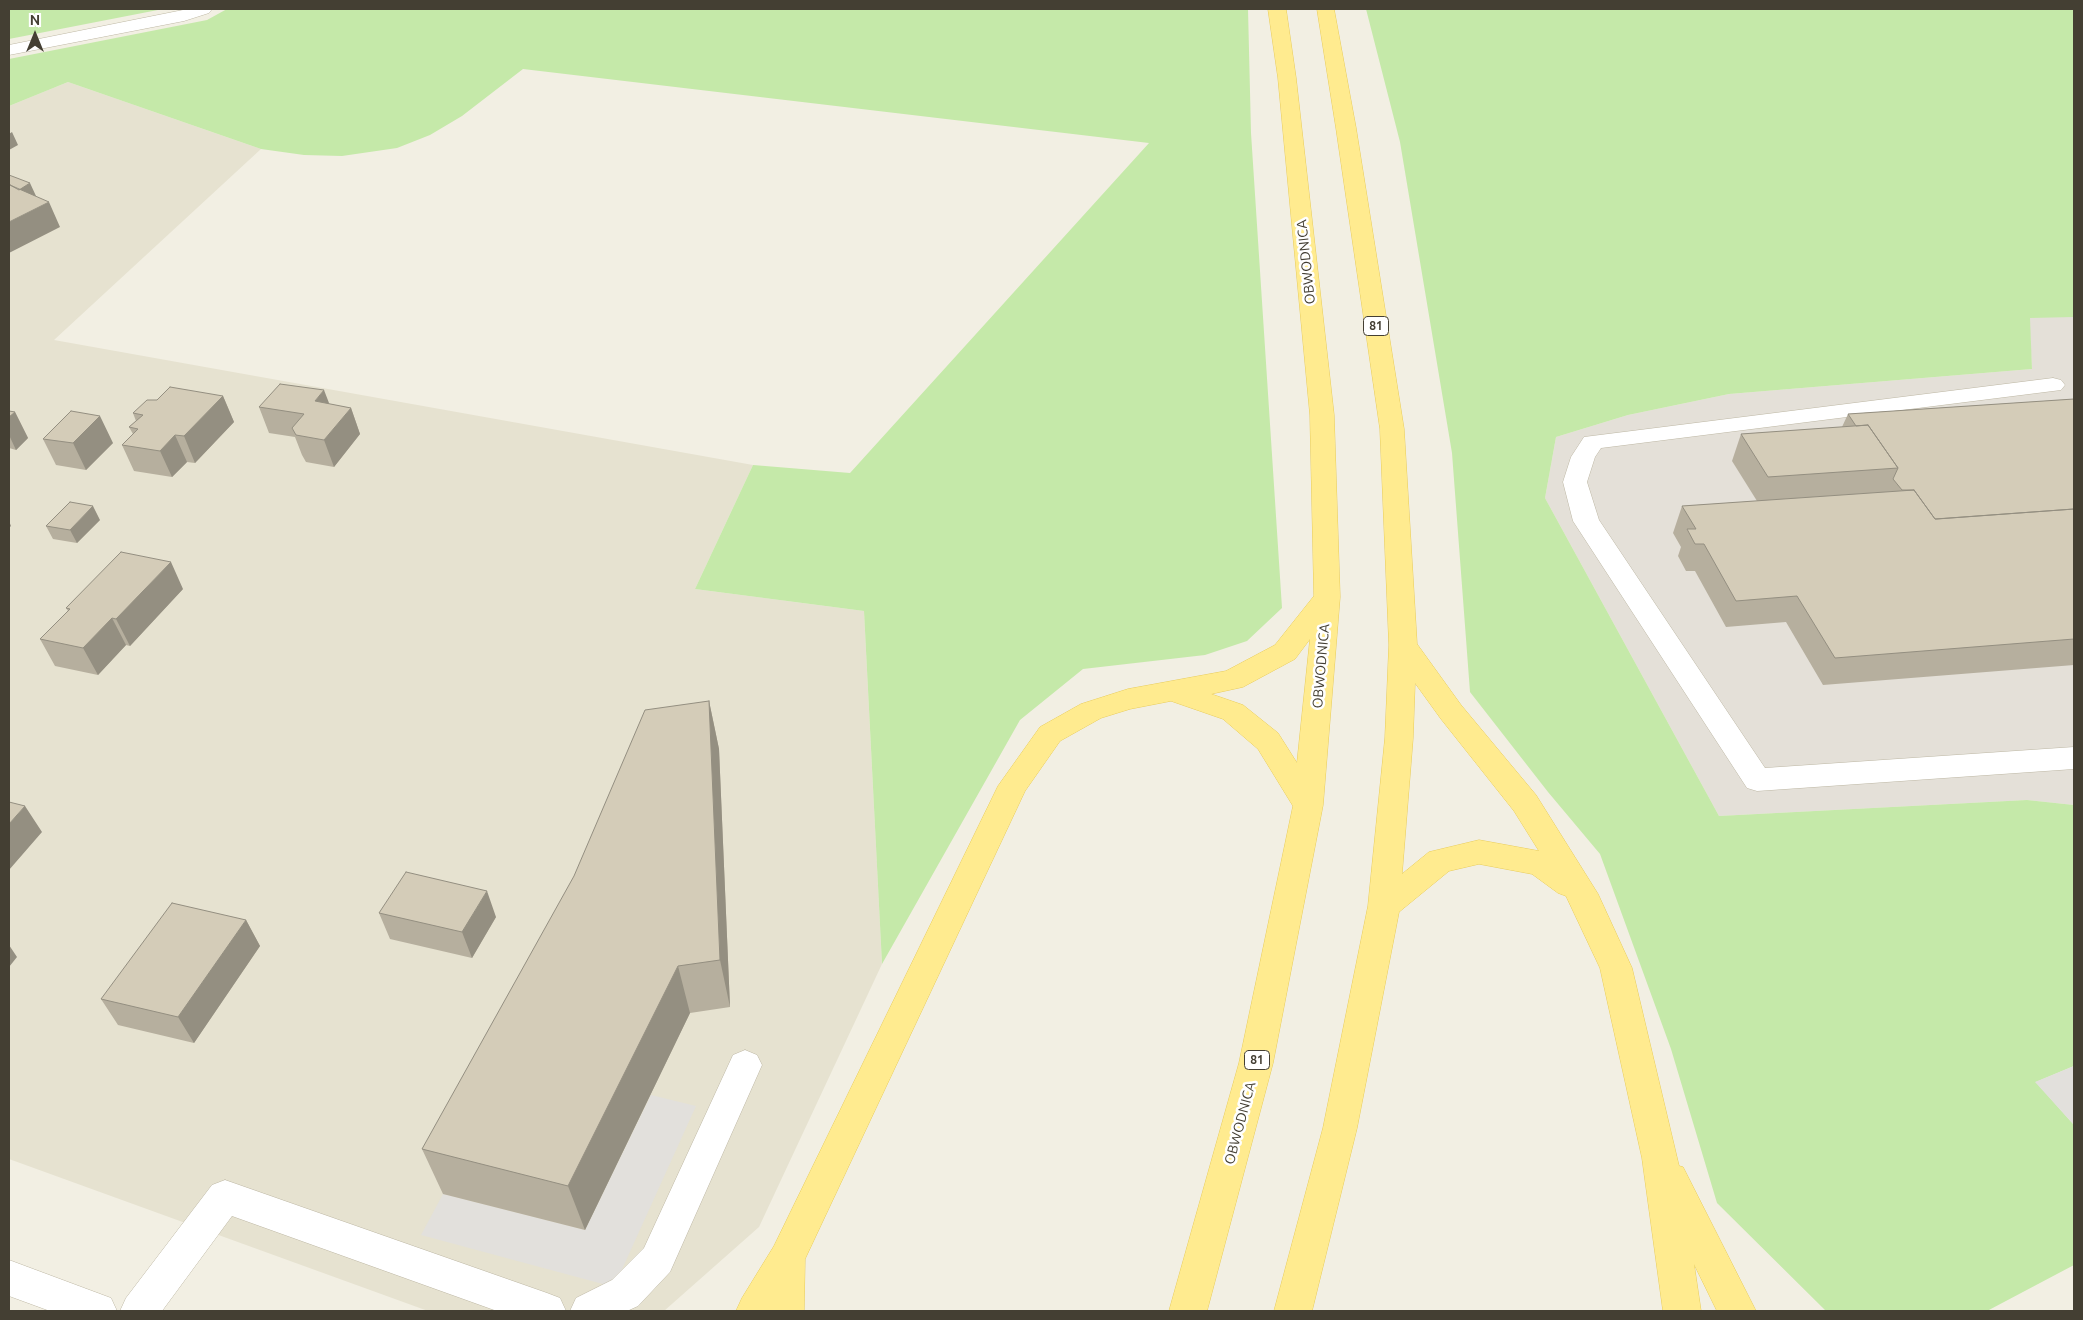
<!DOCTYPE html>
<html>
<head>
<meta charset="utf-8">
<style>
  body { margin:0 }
  #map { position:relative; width:2083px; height:1320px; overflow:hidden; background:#f2efe3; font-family:Ubuntu,sans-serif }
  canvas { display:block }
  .frame { position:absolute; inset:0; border:10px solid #443f33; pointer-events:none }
  .north { position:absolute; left:10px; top:10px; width:50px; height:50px; -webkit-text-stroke:4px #fff; paint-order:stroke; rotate:0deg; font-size:14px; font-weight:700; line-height:20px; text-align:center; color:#443f33 }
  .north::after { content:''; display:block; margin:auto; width:18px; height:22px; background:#443f33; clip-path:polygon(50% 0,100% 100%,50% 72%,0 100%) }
</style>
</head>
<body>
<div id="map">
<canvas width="2083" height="1320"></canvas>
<div class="frame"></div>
<div class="north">N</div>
</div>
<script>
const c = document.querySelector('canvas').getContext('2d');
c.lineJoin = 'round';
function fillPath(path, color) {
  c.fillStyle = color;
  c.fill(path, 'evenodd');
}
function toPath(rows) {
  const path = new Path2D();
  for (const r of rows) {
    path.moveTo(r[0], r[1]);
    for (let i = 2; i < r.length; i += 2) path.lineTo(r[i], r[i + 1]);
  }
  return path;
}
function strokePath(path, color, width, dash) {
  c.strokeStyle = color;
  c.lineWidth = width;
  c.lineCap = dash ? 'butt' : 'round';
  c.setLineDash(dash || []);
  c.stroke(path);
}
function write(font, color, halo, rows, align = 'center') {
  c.font = font + ' Ubuntu,sans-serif';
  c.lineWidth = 5;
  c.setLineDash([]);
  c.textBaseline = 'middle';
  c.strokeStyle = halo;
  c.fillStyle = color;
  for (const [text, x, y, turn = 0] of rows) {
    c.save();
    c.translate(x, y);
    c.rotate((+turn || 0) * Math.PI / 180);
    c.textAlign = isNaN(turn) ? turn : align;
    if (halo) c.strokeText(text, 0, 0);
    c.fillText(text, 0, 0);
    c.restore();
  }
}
fillPath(toPath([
  [68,82,261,149,54,340,753,465,695,589,864,611,882,964,759,1227,664,1311,428,1311,9,1159,9,106]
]), '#e6e2d0');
fillPath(toPath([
  [2029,317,2074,317,2074,805,2027,800,1719,816,1545,498,1556,437,1628,415,1729,394,2032,369]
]), '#e4e0d8');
fillPath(toPath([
  [9,9,163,9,9,39],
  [227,9,1248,9,1251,133,1282,608,1247,641,1205,655,1083,669,1020,720,882,964,864,611,695,589,753,465,850,473,1149,143,523,69,462,116,430,135,397,148,342,156,304,155,261,149,68,82,9,106,9,59,207,20],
  [1366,9,2074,9,2074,317,2030,318,2032,369,1729,394,1628,415,1556,437,1545,498,1719,816,2027,800,2074,805,2074,1066,2036,1082,2074,1125,2074,1265,1987,1311,1826,1311,1717,1203,1671,1049,1600,854,1548,792,1470,692,1452,453,1400,142]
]), '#c5e9a9');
fillPath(toPath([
  [2074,1066,2074,1125,2035,1082],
  [651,1095,696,1106,614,1287,421,1235,443,1194,585,1230]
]), '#e2e0dc');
const minor = toPath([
  [188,9,212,9,209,13,184,21,9,55,9,45,188,9],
  [2053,378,2061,380,2065,385,2061,390,1601,448,1595,457,1587,482,1599,520,1765,768,2074,747,2074,769,1757,791,1747,788,1573,521,1563,482,1571,457,1584,437,2053,378],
  [745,1050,757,1055,762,1065,670,1272,638,1306,627,1311,570,1311,576,1298,612,1280,644,1248,733,1055,745,1050],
  [225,1180,547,1293,560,1298,566,1311,497,1311,232,1216,162,1311,120,1311,126,1298,212,1185,225,1180],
  [9,1260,111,1298,117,1311,50,1311,9,1296,9,1260]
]);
const major = toPath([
  [1268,9,1286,9,1296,78,1334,415,1340,597,1323,805,1273,1063,1207,1311,1169,1311,1239,1063,1293,806,1258,749,1223,719,1171,701,1130,709,1101,718,1060,741,1025,791,805,1259,804,1311,736,1311,742,1298,774,1246,998,786,1040,727,1081,704,1128,689,1226,671,1275,645,1314,596,1310,415,1278,78,1268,9],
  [1310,639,1297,763,1278,733,1243,705,1211,694,1243,687,1295,659,1310,639],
  [1317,9,1334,9,1356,128,1404,429,1417,644,1461,705,1536,795,1598,894,1632,968,1679,1166,1683,1167,1756,1311,1717,1311,1694,1264,1701,1311,1663,1311,1642,1158,1600,968,1566,896,1558,893,1532,874,1479,864,1449,871,1399,912,1357,1128,1312,1311,1274,1311,1323,1128,1368,906,1385,738,1389,645,1380,429,1336,128,1317,9],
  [1415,683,1441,719,1514,811,1539,851,1479,840,1429,852,1402,874,1413,738,1415,683]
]);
strokePath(minor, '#beb8a5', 1);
strokePath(major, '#e8cc5b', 1);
fillPath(minor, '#fff');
fillPath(major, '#ffeb8f');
fillPath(toPath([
  [223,396,234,422,195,463,187,462,172,477,134,471,122,445,133,434,129,427,136,421,133,413,157,400],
  [2074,399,2074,665,1823,685,1786,622,1726,627,1695,571,1686,571,1678,556,1681,547,1673,533,1682,506,1757,501,1732,461,1741,434,1842,427,1848,414],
  [329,404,351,408,360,434,334,467,306,462,302,455,295,437,269,433,259,407],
  [9,411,15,412,28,438,16,450,9,448],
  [43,439,113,443,86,470,56,465],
  [100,520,77,543,53,539,46,526],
  [183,589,130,646,126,645,98,675,55,666,40,639,68,611,66,608],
  [709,701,719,749,730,1007,690,1013,585,1230,443,1194,422,1149],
  [379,913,496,917,472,958,390,939],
  [246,920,260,946,194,1043,118,1025,101,999]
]), '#b6af9e');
fillPath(toPath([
  [12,132,18,145,9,150,9,134],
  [30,183,36,196,14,209,9,195],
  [49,202,60,227,9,253,9,222],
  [324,390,334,416,315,401],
  [223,396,234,422,195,463,184,436],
  [351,408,360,434,334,467,324,440],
  [15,412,28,438,16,450,9,435,9,417],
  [100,416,113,443,86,470,73,443],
  [175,435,187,462,172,477,160,451],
  [93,506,100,520,77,543,70,530],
  [9,521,11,526,9,528],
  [171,562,183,589,130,646,116,619],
  [112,618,126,645,98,675,83,648],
  [709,701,719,749,730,1007,720,960],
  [25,806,42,832,9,870,9,824],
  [487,891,496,917,472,958,462,932],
  [246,920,260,946,194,1043,178,1017],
  [9,945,17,957,9,967],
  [678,966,690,1013,585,1230,568,1186]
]), '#948f81');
const building = toPath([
  [9,175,30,183,19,190,10,185,9,186,9,175],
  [10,185,49,202,9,222,9,186,10,185],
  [280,384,324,390,315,401,351,408,324,440,296,435,292,428,304,414,259,407,280,384],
  [170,387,223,396,184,436,175,435,160,451,122,445,138,429,129,427,143,415,133,413,147,400,157,400,170,387],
  [2074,399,2074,509,1937,519,1935,519,1914,490,1902,490,1893,479,1898,468,1868,425,1856,426,1848,414,2074,399],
  [9,411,15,412,9,417,9,411],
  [71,411,100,416,73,443,43,439,71,411],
  [1868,425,1898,468,1768,477,1741,434,1868,425],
  [1914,490,1935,519,2074,509,2074,639,1835,658,1797,596,1736,601,1704,544,1695,544,1687,529,1696,529,1682,506,1914,490],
  [70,502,93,506,70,530,46,526,70,502],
  [121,552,171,562,116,619,112,618,83,648,40,639,70,609,66,608,121,552],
  [709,701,720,960,678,966,568,1186,422,1149,574,876,645,710,709,701],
  [9,802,25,806,9,824,9,802],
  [406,872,487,891,462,932,379,913,406,872],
  [172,903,246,920,178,1017,101,999,172,903]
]);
fillPath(building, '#d4ccb8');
strokePath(building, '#948f81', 1);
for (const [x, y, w] of [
  [1376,326,25],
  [1257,1060,25]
]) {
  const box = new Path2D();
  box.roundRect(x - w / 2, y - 9.5, w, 19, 4);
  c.fillStyle = '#fff';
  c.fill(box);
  strokePath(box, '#443f33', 1);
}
write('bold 12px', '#443f33', null, [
  ["81",1376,326],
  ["81",1257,1060]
]);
write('14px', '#443f33', '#fff', [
  ["OBWODNICA",1306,262,-96],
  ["OBWODNICA",1321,666,-85],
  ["OBWODNICA",1240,1123,-75]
]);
</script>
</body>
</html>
